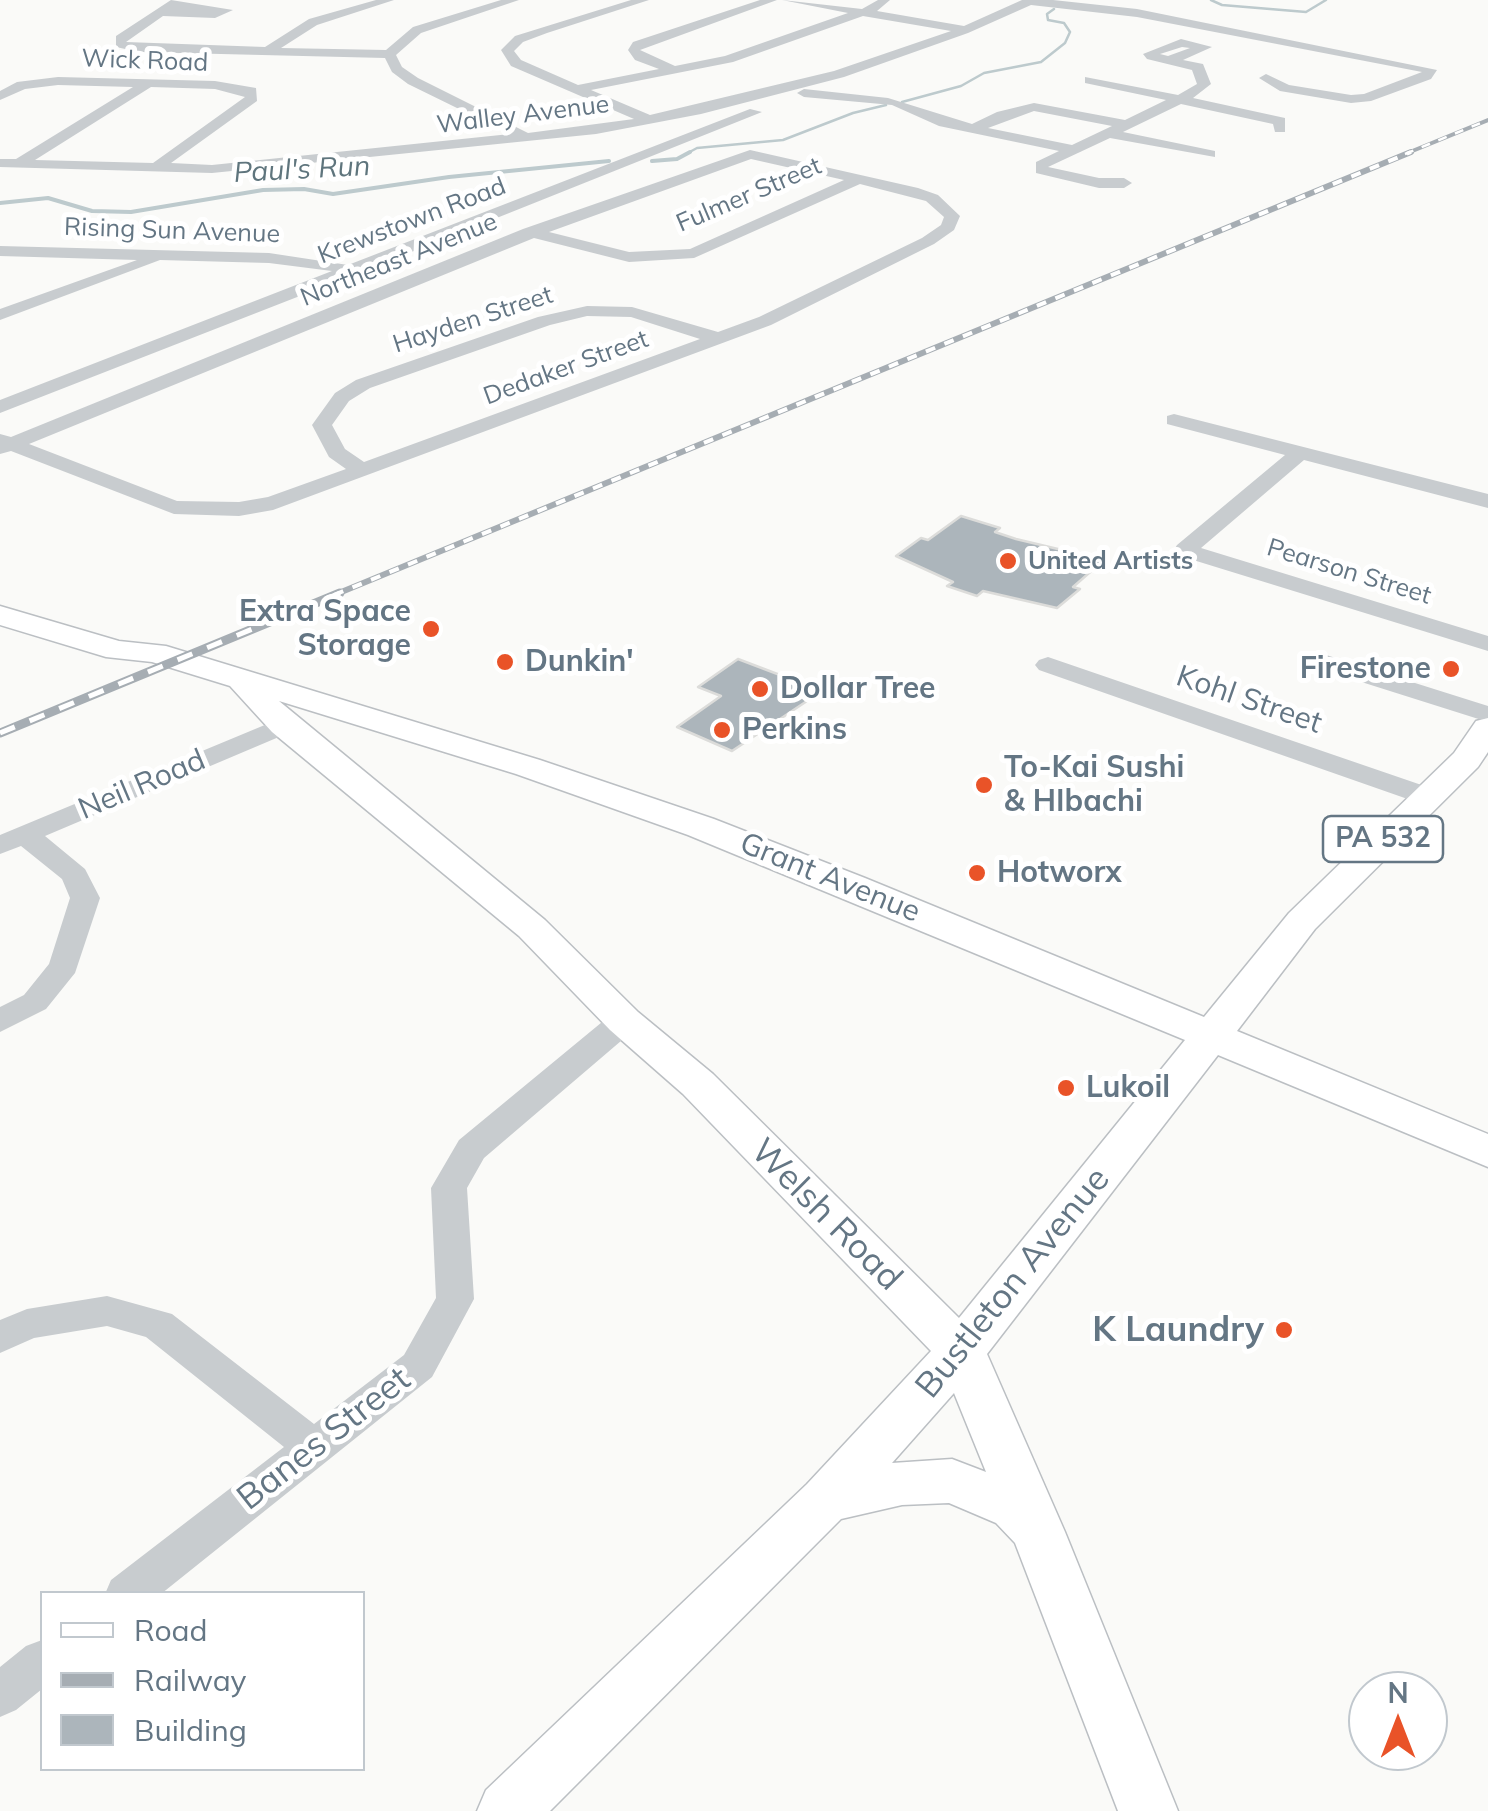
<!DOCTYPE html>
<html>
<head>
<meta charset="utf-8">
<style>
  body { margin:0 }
  #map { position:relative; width:1488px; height:1811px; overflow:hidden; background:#fafaf8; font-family:Mulish,sans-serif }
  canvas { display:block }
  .legend { position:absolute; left:40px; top:1591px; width:325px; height:180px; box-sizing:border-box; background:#fff; border:2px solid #c1c8ce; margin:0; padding:12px 18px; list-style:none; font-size:30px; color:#647684 }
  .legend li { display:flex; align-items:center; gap:20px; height:50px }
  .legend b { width:50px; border:2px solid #c1c8ce }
  .north { position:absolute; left:1348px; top:1671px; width:100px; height:100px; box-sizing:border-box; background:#fff; border:2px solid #c1c8ce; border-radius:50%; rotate:0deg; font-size:28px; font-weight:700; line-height:40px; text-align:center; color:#647684 }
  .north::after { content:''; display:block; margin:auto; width:35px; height:45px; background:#e95328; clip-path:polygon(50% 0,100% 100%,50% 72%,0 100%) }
</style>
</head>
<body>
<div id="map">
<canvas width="1488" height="1811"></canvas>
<ul class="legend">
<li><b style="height:12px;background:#fff"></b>Road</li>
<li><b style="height:12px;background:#a6adb3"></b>Railway</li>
<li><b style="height:28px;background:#acb5bb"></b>Building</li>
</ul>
<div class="north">N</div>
</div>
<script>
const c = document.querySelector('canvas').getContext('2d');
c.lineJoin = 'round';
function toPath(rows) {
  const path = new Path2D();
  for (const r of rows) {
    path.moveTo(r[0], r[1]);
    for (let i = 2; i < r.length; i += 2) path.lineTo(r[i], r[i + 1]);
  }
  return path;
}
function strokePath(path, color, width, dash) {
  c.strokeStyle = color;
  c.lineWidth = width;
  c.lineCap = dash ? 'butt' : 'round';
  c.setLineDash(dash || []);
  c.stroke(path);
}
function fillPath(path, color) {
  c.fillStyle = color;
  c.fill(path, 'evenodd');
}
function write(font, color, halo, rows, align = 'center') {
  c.font = font + ' Mulish,sans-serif';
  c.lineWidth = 10;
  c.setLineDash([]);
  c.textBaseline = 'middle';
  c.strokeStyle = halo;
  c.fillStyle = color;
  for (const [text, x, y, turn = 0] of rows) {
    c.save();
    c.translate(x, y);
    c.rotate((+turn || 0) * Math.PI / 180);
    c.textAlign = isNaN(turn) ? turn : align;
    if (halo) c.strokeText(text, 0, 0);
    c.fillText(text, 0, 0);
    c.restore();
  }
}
strokePath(toPath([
  [1211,0,1222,5,1306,12,1326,0],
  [902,102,961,86,984,73,1041,62,1065,43,1070,32,1064,23,1048,20,1047,14,1054,9],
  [686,154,697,148,783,140,853,113,886,105]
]), '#bdcacd', 2.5);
strokePath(toPath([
  [652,161,677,159,690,152],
  [0,203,48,198,92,211,131,212,263,190,304,189,333,194,449,177,609,161]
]), '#bdcacd', 4);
const building = toPath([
  [961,516,1000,528,995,532,1016,539,1104,560,1073,587,1080,589,1057,608,983,591,977,596,947,586,953,582,896,556,921,538,928,540,961,516],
  [738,659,822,691,732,751,677,727,721,696,698,687,738,659]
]);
fillPath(building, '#acb5bb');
strokePath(building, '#dcdcda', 2.5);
const major = toPath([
  [0,606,119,641,166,646,540,760,714,819,865,878,1204,1017,1289,913,1454,753,1476,721,1488,718,1488,752,1478,767,1315,929,1237,1031,1488,1134,1488,1167,1218,1055,987,1354,1065,1532,1178,1811,1118,1811,1015,1543,996,1523,949,1503,902,1505,841,1519,550,1811,477,1811,486,1790,807,1484,931,1351,683,1094,610,1030,519,936,272,732,230,686,152,662,106,657,0,625,0,606],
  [279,701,516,774,688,835,1185,1040,959,1318,713,1074,638,1012,545,920,279,701],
  [954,1393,986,1472,952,1459,892,1463,954,1393]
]);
strokePath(major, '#bbbfc3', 3);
fillPath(toPath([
  [171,0,233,10,215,18,163,16,126,42,265,47,309,19,376,0,394,0,317,25,281,48,386,50,413,27,501,0,519,0,421,33,396,55,402,67,418,78,528,133,634,119,511,66,501,50,515,36,631,0,649,0,547,33,523,42,514,51,521,60,578,85,659,69,635,60,628,50,633,42,760,0,777,0,640,50,675,66,725,56,848,13,782,0,862,9,878,0,890,0,877,11,964,26,1022,0,1053,0,1137,9,1437,70,1431,79,1371,101,1351,103,1280,91,1259,78,1266,74,1289,85,1351,95,1364,94,1422,72,1137,17,1031,5,968,33,844,77,701,114,596,134,212,173,0,167,0,159,16,159,133,87,58,85,25,89,0,100,0,91,17,82,58,77,215,81,256,88,257,101,171,163,212,165,510,134,408,84,392,72,385,58,139,52,116,47,116,36,171,0],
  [863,16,951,31,834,71,650,115,591,90,733,62,863,16],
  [151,87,215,89,245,97,153,163,35,160,151,87],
  [1181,39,1212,47,1183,60,1203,64,1211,84,1193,98,1285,118,1285,132,1275,132,1273,124,1181,104,1123,132,1215,151,1215,157,1110,138,1048,167,1099,178,1124,178,1132,183,1124,188,1099,188,1036,173,1036,162,1059,151,939,126,892,105,804,97,797,93,804,89,888,98,972,124,997,112,1034,103,1125,120,1166,100,1085,83,1085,77,1178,95,1197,84,1192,70,1147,59,1143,54,1181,39],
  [1182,47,1190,48,1168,56,1160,54,1182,47],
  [1034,111,1112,126,1072,145,988,128,1034,111],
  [750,109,762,112,364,271,362,276,351,276,0,413,0,400,332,271,269,263,160,260,0,320,0,309,137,260,0,256,0,246,269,253,348,265,750,109],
  [750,150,918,188,938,195,960,216,954,230,934,244,771,325,273,510,239,516,174,514,11,451,0,454,0,434,11,437,523,229,750,150],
  [751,159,844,180,690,249,629,252,549,232,751,159],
  [860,184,926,201,944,217,941,225,922,238,759,317,718,332,632,307,587,306,538,317,356,380,335,393,312,425,329,457,346,469,268,497,239,502,177,501,29,444,534,238,629,262,694,258,860,184],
  [587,316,631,317,700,339,364,462,345,449,332,425,349,401,370,388,550,325,587,316],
  [1174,414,1488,494,1488,508,1304,460,1201,548,1488,636,1488,651,1177,555,1174,550,1177,545,1285,455,1167,424,1167,416,1174,414],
  [1323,654,1488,706,1488,722,1314,667,1310,662,1314,657,1323,654],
  [1048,657,1439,791,1443,797,1439,803,1419,803,1039,670,1035,665,1039,660,1048,657],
  [284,717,297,725,293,731,45,836,85,869,100,898,75,973,46,1009,0,1032,0,1007,24,995,49,964,70,898,62,879,21,846,0,854,0,835,284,717],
  [624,1010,635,1013,640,1021,635,1029,484,1158,467,1188,474,1299,432,1377,161,1594,105,1594,111,1580,284,1447,146,1337,107,1326,34,1338,0,1353,0,1320,27,1309,107,1296,172,1314,314,1424,404,1355,436,1298,431,1188,459,1140,613,1013,624,1010],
  [42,1640,42,1689,16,1710,0,1717,0,1667,26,1646,42,1640]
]), '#c8cccf');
fillPath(major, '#fff');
const railFar2 = toPath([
  [1405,154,1488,120]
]);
const railFar1 = toPath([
  [334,595,1411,152]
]);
const rail = toPath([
  [0,733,340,593]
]);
strokePath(railFar2, '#a6adb3', 4);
strokePath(railFar1, '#a6adb3', 6);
strokePath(rail, '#a6adb3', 9);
strokePath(railFar2, '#fff', 2.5, [9]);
strokePath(railFar1, '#fff', 4, [10]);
strokePath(rail, '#fff', 5, [16]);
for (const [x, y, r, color] of [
  [1008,561,10,"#e95328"],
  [431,629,10,"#e95328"],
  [505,662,10,"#e95328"],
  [1451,669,10,"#e95328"],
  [760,689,10,"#e95328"],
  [722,730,10,"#e95328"],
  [984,785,10,"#e95328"],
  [977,873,10,"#e95328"],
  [1066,1088,10,"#e95328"],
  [1284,1330,10,"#e95328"]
]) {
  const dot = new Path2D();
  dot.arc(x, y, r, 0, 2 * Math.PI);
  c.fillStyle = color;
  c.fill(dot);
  strokePath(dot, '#fff', 4);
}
write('25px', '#647684', '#fff', [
  ["Wick Road",145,61,2],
  ["Walley Avenue",523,115,-7],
  ["Fulmer Street",749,195,-23],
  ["Krewstown Road",412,221,-21],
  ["Rising Sun Avenue",172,231,2],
  ["Northeast Avenue",399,260,-22],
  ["Hayden Street",473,320,-18],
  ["Dedaker Street",566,368,-20],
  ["Pearson Street",1349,572,17]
]);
write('bold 25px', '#647684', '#fff', [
  ["United Artists",1028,561]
], 'left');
write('italic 28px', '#5f757d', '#fff', [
  ["Paul's Run",302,170,-3]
]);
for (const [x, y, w] of [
  [1383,839,120]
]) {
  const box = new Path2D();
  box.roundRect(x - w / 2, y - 23, w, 46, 8);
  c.fillStyle = '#fff';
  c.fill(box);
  strokePath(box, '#647684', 2.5);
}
write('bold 28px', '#647684', null, [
  ["PA 532",1383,839]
]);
write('bold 30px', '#647684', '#fff', [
  ["Extra Space",411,612,"right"],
  ["Storage",411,646,"right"],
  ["Dunkin'",525,662],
  ["Firestone",1431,669,"right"],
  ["Dollar Tree",780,689],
  ["Perkins",742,730],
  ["To-Kai Sushi",1004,768],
  ["& HIbachi",1004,802],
  ["Hotworx",997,873],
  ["Lukoil",1086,1088]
], 'left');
write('30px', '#647684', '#fff', [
  ["Kohl Street",1249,700,19],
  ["Neil Road",142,785,-23],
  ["Grant Avenue",830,878,22]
]);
write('35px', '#647684', '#fff', [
  ["Welsh Road",826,1215,45],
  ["Bustleton Avenue",1013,1283,-51],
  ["Banes Street",324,1439,-38]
]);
write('bold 35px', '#647684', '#fff', [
  ["K Laundry",1264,1330]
], 'right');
</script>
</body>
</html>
